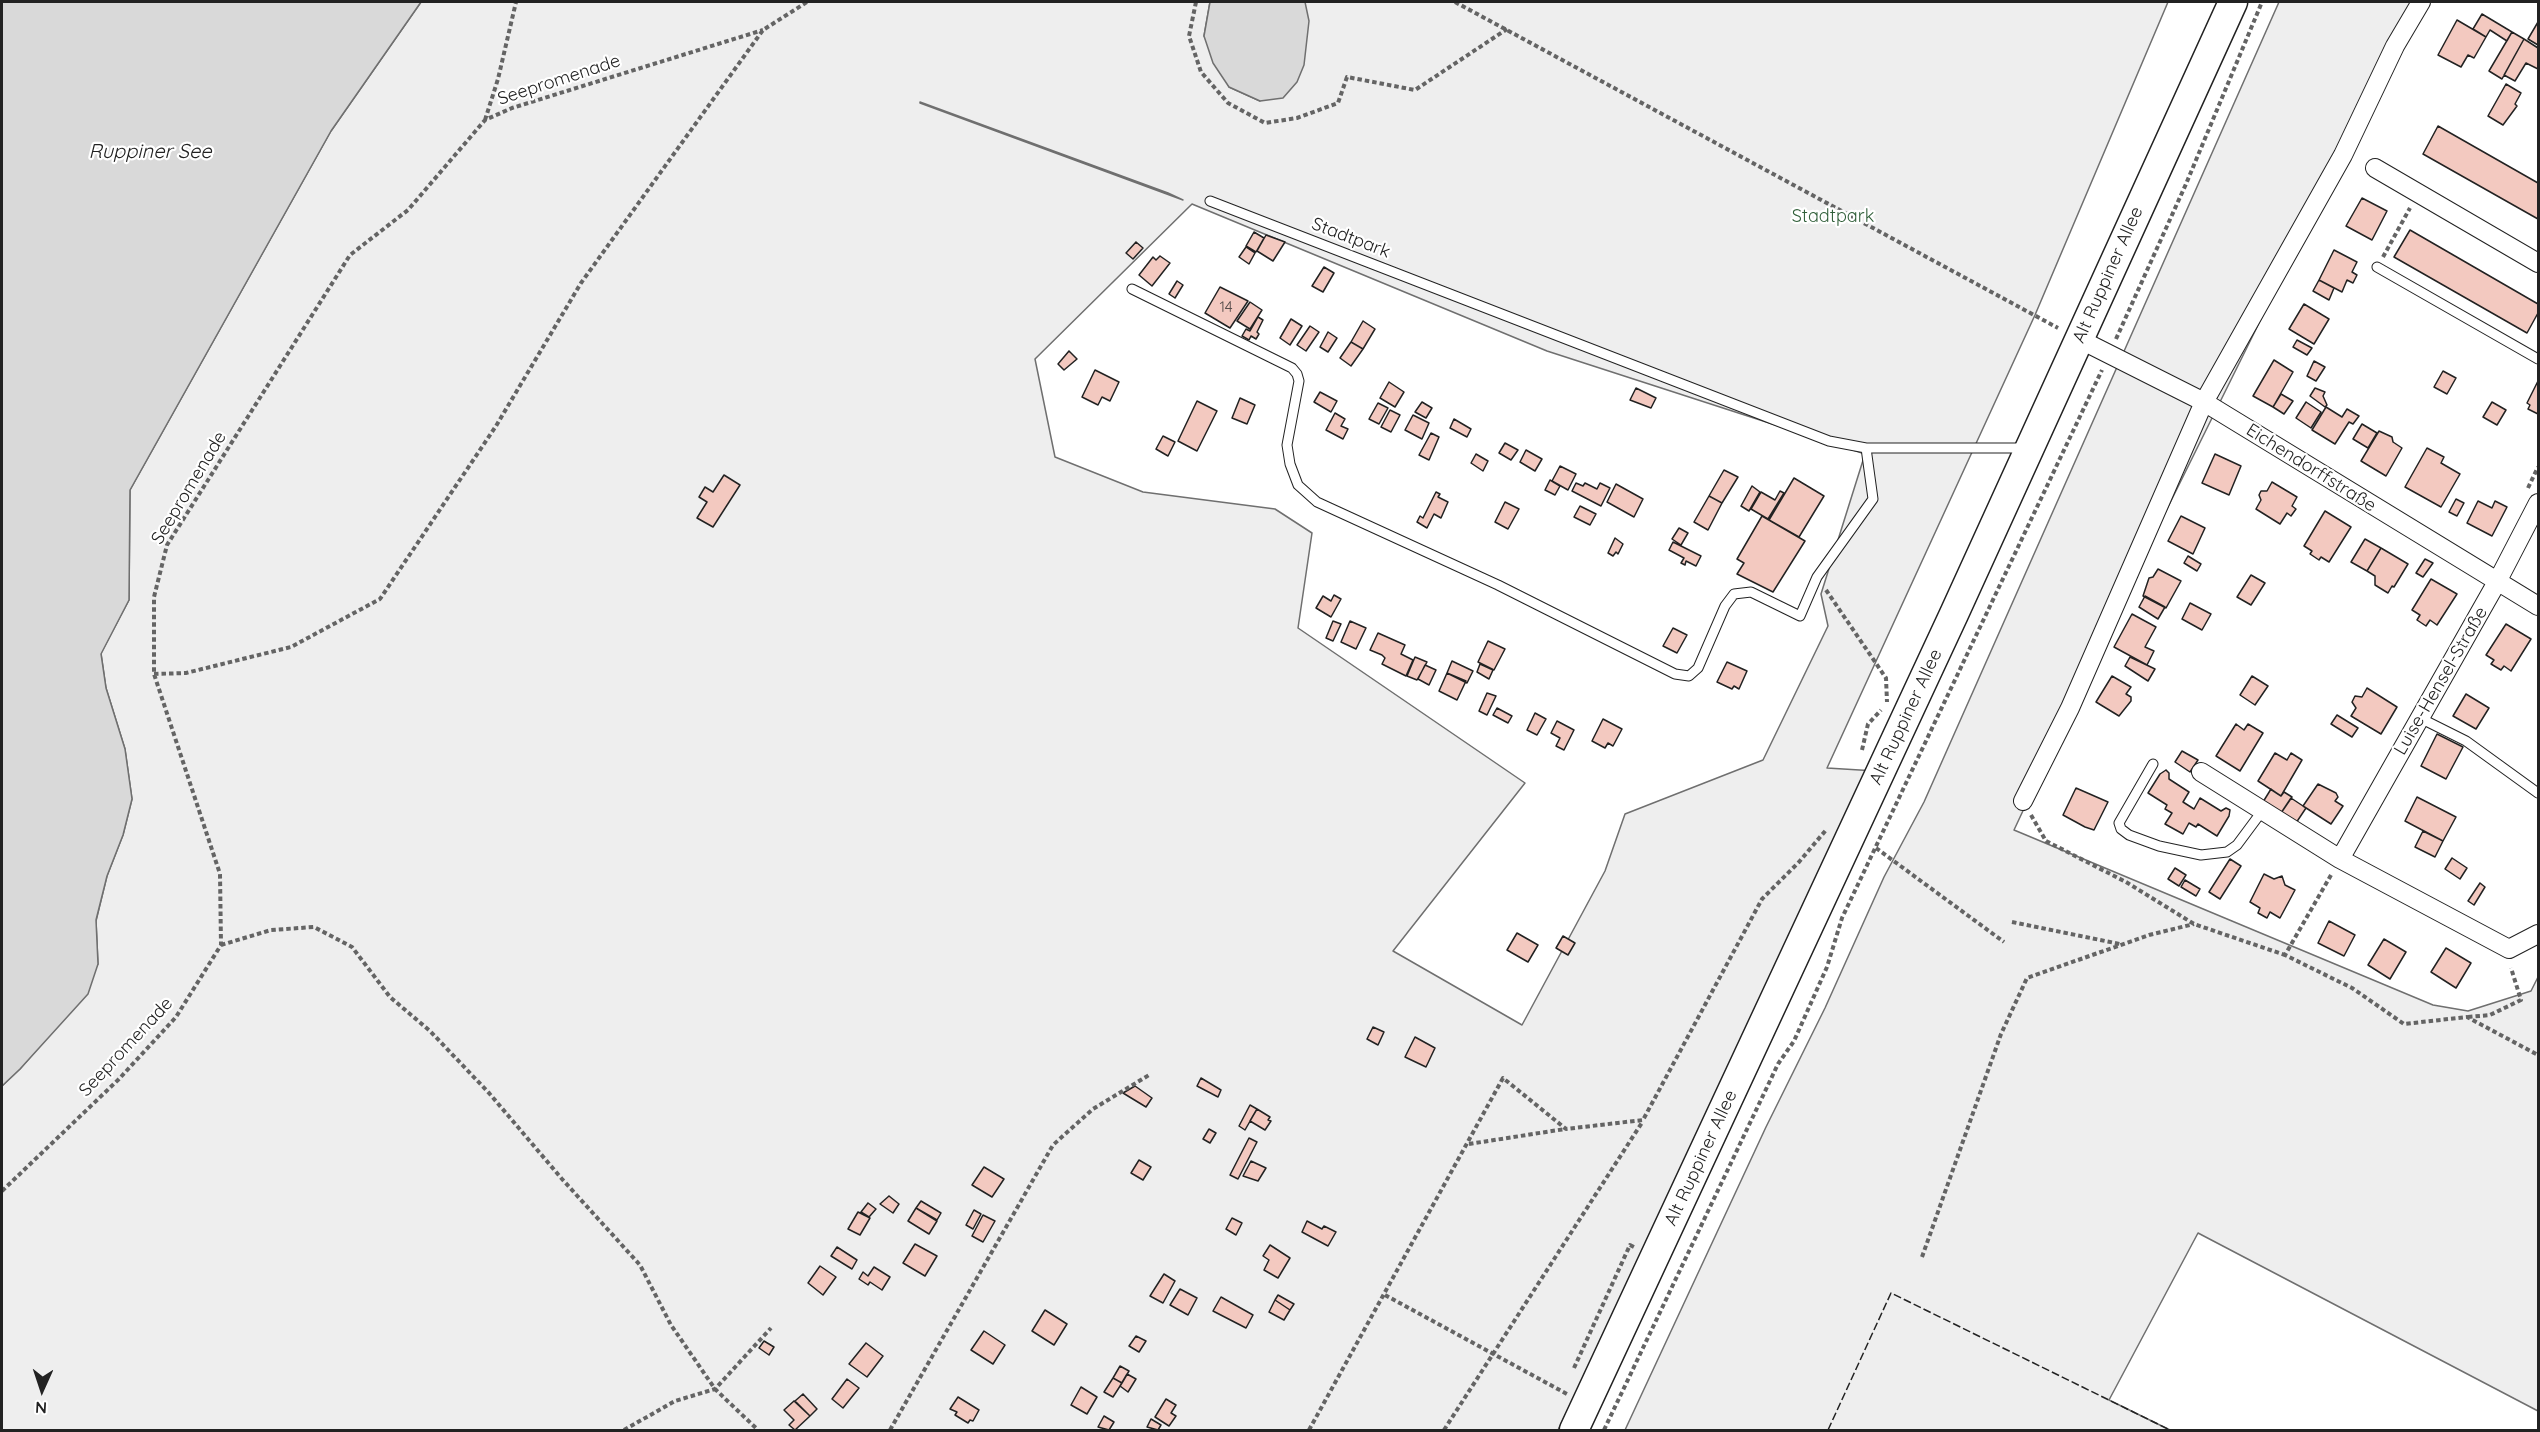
<!DOCTYPE html>
<html>
<head>
<meta charset="utf-8">
<style>
  body { margin:0 }
  #map { position:relative; width:2540px; height:1432px; overflow:hidden; background:#fff; font-family:Quicksand,sans-serif }
  canvas { display:block }
  .frame { position:absolute; inset:0; border:3px solid #222; pointer-events:none }
  .north { position:absolute; left:12px; top:1360px; width:60px; height:60px; -webkit-text-stroke:4px #fff; paint-order:stroke; rotate:183deg; font-size:16px; font-weight:700; line-height:24px; text-align:center; color:#222 }
  .north::after { content:''; display:block; margin:auto; width:21px; height:27px; background:#222; clip-path:polygon(50% 0,100% 100%,50% 72%,0 100%) }
</style>
</head>
<body>
<div id="map">
<canvas width="2540" height="1432"></canvas>
<div class="frame"></div>
<div class="north">N</div>
</div>
<script>
const c = document.querySelector('canvas').getContext('2d');
c.lineJoin = 'round';
function fillPath(path, color) {
  c.fillStyle = color;
  c.fill(path, 'evenodd');
}
function toPath(rows) {
  const path = new Path2D();
  for (const r of rows) {
    path.moveTo(r[0], r[1]);
    for (let i = 2; i < r.length; i += 2) path.lineTo(r[i], r[i + 1]);
  }
  return path;
}
function strokePath(path, color, width, dash) {
  c.strokeStyle = color;
  c.lineWidth = width;
  c.lineCap = dash ? 'butt' : 'round';
  c.setLineDash(dash || []);
  c.stroke(path);
}
function write(font, color, halo, rows, align = 'center') {
  c.font = font + ' Quicksand,sans-serif';
  c.lineWidth = 4.5;
  c.setLineDash([]);
  c.textBaseline = 'middle';
  c.strokeStyle = halo;
  c.fillStyle = color;
  for (const [text, x, y, turn = 0] of rows) {
    c.save();
    c.translate(x, y);
    c.rotate((+turn || 0) * Math.PI / 180);
    c.textAlign = isNaN(turn) ? turn : align;
    if (halo) c.strokeText(text, 0, 0);
    c.fillText(text, 0, 0);
    c.restore();
  }
}
const green = toPath([
  [421,2,1210,2,1204,36,1229,87,1260,101,1305,2,2168,2,2035,315,1827,768,1876,771,1558,1430,2,1430,2,1086,20,1069,51,1033,98,964,96,921,107,876,123,835,132,799,125,749,106,688,101,653,129,600,130,490,331,131,421,2],
  [920,102,1168,193,1183,200,920,103,920,102],
  [1192,204,1547,351,1865,454,1821,594,1828,626,1763,760,1625,814,1605,871,1522,1025,1393,951,1525,783,1298,628,1312,533,1275,509,1143,492,1055,457,1035,359,1192,204],
  [2279,2,2418,2,2115,614,2014,830,2433,1005,2468,1011,2531,991,2538,977,2538,1411,2198,1233,2109,1400,2170,1430,1625,1430,1766,1127,1825,1008,1884,877,1924,802,2279,2]
]);
fillPath(green, '#eee');
strokePath(green, '#6f6f6f', 1.5);
const water = toPath([
  [2,2,421,2,331,131,130,490,129,600,101,654,106,688,125,749,132,799,123,835,107,876,96,920,98,964,88,994,20,1069,2,1086,2,2],
  [1210,2,1305,2,1309,21,1304,65,1297,82,1283,98,1260,101,1229,87,1213,63,1204,36,1210,2]
]);
fillPath(water, '#d9d9d9');
strokePath(water, '#6f6f6f', 1.5);
const building = toPath([
  [2482,14,2512,32,2507,41,2490,30,2486,37,2473,29,2482,14],
  [2457,20,2486,37,2474,58,2468,55,2461,67,2438,55,2457,20],
  [2538,22,2538,45,2528,39,2538,22],
  [2512,32,2524,39,2502,79,2489,71,2512,32],
  [2524,39,2538,48,2538,69,2526,63,2515,81,2504,75,2524,39],
  [2506,84,2521,93,2515,104,2517,106,2503,125,2488,116,2506,84],
  [2438,126,2538,183,2538,219,2423,154,2438,126],
  [2362,198,2387,211,2372,240,2346,226,2362,198],
  [2410,230,2538,304,2538,313,2527,333,2394,257,2410,230],
  [1254,232,1264,238,1256,252,1246,246,1254,232],
  [1266,235,1285,242,1273,261,1257,251,1266,235],
  [1136,242,1143,248,1133,259,1126,253,1136,242],
  [1246,247,1255,253,1249,264,1239,257,1246,247],
  [2334,250,2357,262,2352,272,2357,275,2353,283,2347,280,2342,292,2319,280,2334,250],
  [1160,256,1170,263,1152,286,1139,275,1153,257,1156,260,1160,256],
  [1324,267,1334,273,1323,292,1312,286,1324,267],
  [2319,280,2334,288,2329,300,2313,291,2319,280],
  [1177,281,1183,285,1175,298,1169,294,1177,281],
  [1220,287,1248,301,1230,328,1205,313,1220,287],
  [1250,302,1262,310,1250,329,1237,321,1250,302],
  [2304,304,2329,319,2314,344,2289,329,2304,304],
  [1258,317,1263,320,1257,332,1259,334,1256,339,1251,336,1249,340,1242,336,1246,329,1250,331,1258,317],
  [1291,319,1302,326,1290,345,1280,338,1291,319],
  [1363,321,1375,329,1363,349,1351,342,1363,321],
  [1310,326,1319,332,1306,351,1297,345,1310,326],
  [1328,332,1337,338,1328,352,1320,347,1328,332],
  [2297,340,2312,348,2307,355,2293,347,2297,340],
  [1351,342,1363,349,1351,366,1340,358,1351,342],
  [1069,351,1077,359,1064,370,1058,364,1069,351],
  [2274,360,2293,372,2273,407,2253,396,2274,360],
  [2314,361,2325,367,2316,381,2307,376,2314,361],
  [1095,370,1119,382,1110,401,1102,397,1098,405,1082,397,1095,370],
  [2443,371,2456,378,2447,394,2434,387,2443,371],
  [2538,381,2538,414,2528,409,2530,405,2527,403,2538,381],
  [1389,382,1404,392,1395,407,1380,398,1389,382],
  [1636,388,1656,398,1651,408,1630,400,1636,388],
  [2315,388,2325,392,2323,396,2327,405,2325,407,2310,396,2315,388],
  [1320,392,1337,401,1331,412,1314,402,1320,392],
  [2281,394,2293,401,2284,414,2273,407,2281,394],
  [1240,398,1255,405,1247,424,1232,418,1240,398],
  [1197,401,1217,411,1197,451,1178,441,1197,401],
  [1422,402,1432,408,1426,418,1415,412,1422,402],
  [2306,402,2321,412,2311,428,2296,418,2306,402],
  [2492,402,2506,410,2497,425,2483,417,2492,402],
  [1378,403,1388,408,1379,424,1369,419,1378,403],
  [2326,407,2342,417,2347,409,2359,416,2353,424,2349,422,2335,444,2312,430,2326,407],
  [1390,410,1400,415,1391,432,1381,427,1390,410],
  [1335,413,1345,419,1341,426,1348,429,1343,439,1326,430,1335,413],
  [1413,415,1429,423,1422,439,1405,430,1413,415],
  [1454,419,1471,429,1467,437,1450,428,1454,419],
  [2362,424,2377,433,2368,448,2353,439,2362,424],
  [2379,431,2392,437,2393,442,2402,448,2386,476,2361,461,2379,431],
  [1431,433,1439,437,1429,460,1419,455,1431,433],
  [1163,436,1175,442,1168,456,1156,449,1163,436],
  [1505,443,1518,450,1511,460,1499,453,1505,443],
  [2427,448,2444,457,2441,463,2460,474,2441,507,2405,487,2427,448],
  [1526,450,1542,459,1535,471,1520,462,1526,450],
  [1476,454,1488,461,1483,471,1471,463,1476,454],
  [2215,454,2241,466,2229,495,2202,483,2215,454],
  [1560,466,1576,474,1568,490,1552,481,1560,466],
  [1724,470,1738,477,1722,503,1709,496,1724,470],
  [724,475,740,485,713,527,697,518,707,502,699,497,705,487,713,492,724,475],
  [1794,478,1824,496,1799,537,1769,520,1794,478],
  [1550,480,1560,486,1555,495,1545,490,1550,480],
  [2272,482,2297,497,2292,506,2296,509,2291,516,2287,513,2280,524,2256,509,2261,500,2259,495,2261,491,2267,491,2272,482],
  [1576,483,1583,486,1585,483,1597,489,1600,483,1610,488,1601,506,1572,491,1576,483],
  [1616,484,1643,499,1634,517,1607,502,1616,484],
  [1752,486,1760,492,1749,511,1741,506,1752,486],
  [1780,491,1784,493,1768,519,1751,509,1761,492,1775,500,1780,491],
  [1436,492,1440,494,1438,497,1448,502,1441,518,1434,514,1427,528,1417,522,1420,516,1423,518,1436,492],
  [1709,496,1722,503,1708,530,1694,522,1709,496],
  [2456,499,2464,503,2457,516,2449,512,2456,499],
  [2478,501,2492,508,2495,501,2507,507,2492,536,2467,523,2478,501],
  [1505,502,1519,509,1508,529,1495,522,1505,502],
  [1580,506,1596,514,1590,525,1574,517,1580,506],
  [2325,511,2351,527,2329,562,2321,557,2319,560,2310,554,2312,551,2304,546,2325,511],
  [1762,516,1805,541,1773,592,1737,574,1744,563,1737,559,1762,516],
  [2181,516,2205,528,2193,554,2168,541,2181,516],
  [1679,528,1688,533,1681,545,1672,539,1679,528],
  [1615,538,1623,544,1618,554,1616,552,1613,556,1608,553,1615,538],
  [2365,539,2381,548,2367,571,2351,562,2365,539],
  [1673,542,1701,556,1696,566,1686,561,1685,565,1681,563,1684,558,1669,550,1673,542],
  [2381,548,2408,564,2394,587,2392,586,2388,593,2375,585,2375,576,2367,571,2381,548],
  [2188,556,2201,564,2197,571,2184,563,2188,556],
  [2425,559,2433,563,2423,577,2416,573,2425,559],
  [2158,569,2181,581,2166,608,2143,596,2149,578,2153,577,2158,569],
  [2251,575,2265,583,2251,605,2237,597,2251,575],
  [2431,579,2457,594,2437,625,2430,620,2426,626,2417,620,2420,615,2412,610,2431,579],
  [1334,595,1341,599,1331,617,1316,608,1323,596,1331,601,1334,595],
  [2145,596,2165,607,2158,619,2139,607,2145,596],
  [2190,603,2211,614,2202,630,2182,619,2190,603],
  [2132,614,2156,627,2145,647,2154,651,2147,665,2114,647,2132,614],
  [1333,621,1341,624,1333,641,1326,638,1333,621],
  [1350,621,1366,628,1356,649,1341,642,1350,621],
  [2506,624,2531,639,2511,671,2504,666,2501,670,2491,664,2494,660,2486,655,2506,624],
  [1673,628,1687,635,1677,653,1663,646,1673,628],
  [1378,633,1405,645,1401,654,1413,660,1406,676,1382,664,1385,658,1382,655,1370,650,1378,633],
  [1488,641,1505,649,1494,670,1478,662,1488,641],
  [1415,657,1427,662,1417,680,1407,676,1415,657],
  [2130,657,2155,669,2148,681,2125,666,2130,657],
  [1452,661,1473,671,1467,683,1447,673,1452,661],
  [1727,662,1747,671,1739,689,1734,686,1732,689,1717,682,1727,662],
  [1480,664,1493,670,1489,679,1477,672,1480,664],
  [1425,665,1436,670,1429,685,1418,679,1425,665],
  [1447,673,1466,681,1457,700,1439,691,1447,673],
  [2112,676,2131,687,2126,694,2131,697,2131,701,2119,716,2096,702,2112,676],
  [2252,676,2268,686,2255,705,2240,695,2252,676],
  [2367,688,2397,707,2381,734,2351,716,2356,708,2352,702,2355,696,2362,697,2367,688],
  [1487,693,1496,696,1487,715,1479,711,1487,693],
  [2466,694,2489,708,2476,729,2453,716,2466,694],
  [1497,708,1512,716,1508,723,1493,715,1497,708],
  [1535,713,1546,719,1537,735,1527,730,1535,713],
  [2337,715,2358,728,2352,737,2331,724,2337,715],
  [1603,719,1622,729,1613,746,1608,743,1605,748,1592,741,1603,719],
  [1557,721,1574,730,1564,750,1556,746,1560,738,1551,733,1557,721],
  [2236,724,2244,730,2248,724,2263,733,2240,771,2216,756,2236,724],
  [2437,734,2463,747,2446,779,2421,766,2437,734],
  [2182,751,2198,760,2190,772,2175,762,2182,751],
  [2275,753,2287,760,2291,753,2302,760,2281,796,2258,781,2275,753],
  [2166,770,2169,773,2169,779,2189,792,2183,802,2194,809,2200,798,2221,811,2226,808,2230,810,2229,816,2217,836,2198,824,2196,827,2189,823,2183,834,2165,824,2172,813,2165,809,2167,805,2148,793,2160,774,2166,770],
  [2318,784,2336,793,2338,797,2335,801,2343,806,2331,824,2303,806,2318,784],
  [2076,788,2108,802,2094,830,2085,827,2063,815,2076,788],
  [2271,789,2281,796,2284,792,2292,797,2281,813,2263,802,2271,789],
  [2417,797,2456,817,2443,841,2405,821,2417,797],
  [2291,798,2306,808,2296,823,2281,813,2291,798],
  [2423,831,2443,841,2435,857,2415,847,2423,831],
  [2452,858,2467,868,2460,879,2445,869,2452,858],
  [2230,859,2241,866,2220,899,2209,892,2230,859],
  [2175,868,2186,875,2179,886,2168,879,2175,868],
  [2264,874,2274,879,2282,876,2285,885,2295,890,2280,918,2270,912,2267,918,2258,913,2260,908,2250,902,2264,874],
  [2185,880,2200,889,2196,896,2181,887,2185,880],
  [2480,883,2485,887,2474,905,2468,901,2480,883],
  [2329,921,2355,935,2344,956,2318,943,2329,921],
  [1517,933,1538,945,1528,962,1507,950,1517,933],
  [1563,936,1575,943,1568,955,1556,948,1563,936],
  [2384,939,2406,952,2390,979,2368,965,2384,939],
  [2446,948,2471,963,2456,988,2431,972,2446,948],
  [1373,1027,1384,1032,1378,1045,1367,1039,1373,1027],
  [1415,1037,1435,1048,1426,1067,1405,1057,1415,1037],
  [1201,1078,1221,1090,1218,1097,1197,1086,1201,1078],
  [1135,1086,1152,1098,1146,1107,1123,1093,1135,1086],
  [1250,1105,1257,1109,1245,1130,1239,1126,1250,1105],
  [1257,1109,1270,1117,1268,1120,1271,1121,1265,1130,1250,1121,1257,1109],
  [1209,1129,1216,1133,1210,1143,1203,1139,1209,1129],
  [1249,1138,1257,1142,1238,1179,1230,1175,1249,1138],
  [1139,1160,1151,1167,1143,1180,1131,1173,1139,1160],
  [1251,1161,1266,1168,1258,1181,1243,1176,1251,1161],
  [984,1167,1004,1179,992,1197,972,1185,984,1167],
  [889,1196,899,1204,893,1213,880,1204,889,1196],
  [921,1201,941,1213,937,1220,916,1208,921,1201],
  [868,1203,876,1209,869,1217,861,1212,868,1203],
  [916,1208,937,1221,929,1234,908,1221,916,1208],
  [974,1210,981,1214,973,1229,966,1225,974,1210],
  [858,1212,870,1218,860,1235,848,1229,858,1212],
  [983,1215,995,1221,983,1242,972,1236,983,1215],
  [1232,1218,1242,1223,1236,1235,1226,1229,1232,1218],
  [1307,1221,1322,1229,1324,1226,1336,1232,1328,1246,1302,1232,1307,1221],
  [915,1244,937,1256,925,1276,903,1263,915,1244],
  [1270,1245,1290,1258,1278,1278,1264,1270,1269,1260,1263,1256,1270,1245],
  [837,1247,857,1260,852,1269,831,1256,837,1247],
  [820,1266,836,1277,823,1295,808,1283,820,1266],
  [874,1267,890,1277,882,1290,870,1282,868,1285,859,1279,863,1272,868,1276,874,1267],
  [1164,1274,1175,1281,1163,1303,1150,1296,1164,1274],
  [1180,1289,1197,1298,1188,1315,1170,1305,1180,1289],
  [1278,1295,1294,1304,1290,1310,1275,1300,1278,1295],
  [1221,1297,1253,1315,1246,1328,1213,1311,1221,1297],
  [1275,1300,1290,1310,1284,1320,1269,1312,1275,1300],
  [1045,1310,1067,1324,1054,1345,1032,1331,1045,1310],
  [984,1331,1005,1345,993,1364,971,1350,984,1331],
  [1136,1336,1146,1341,1139,1352,1129,1346,1136,1336],
  [764,1341,774,1347,769,1355,759,1348,764,1341],
  [866,1343,883,1356,867,1377,849,1364,866,1343],
  [1120,1366,1129,1371,1122,1383,1113,1378,1120,1366],
  [1127,1374,1136,1379,1128,1392,1120,1386,1127,1374],
  [1113,1378,1122,1383,1113,1397,1104,1392,1113,1378],
  [847,1379,859,1388,843,1408,832,1399,847,1379],
  [1081,1387,1097,1397,1087,1414,1071,1405,1081,1387],
  [803,1394,817,1409,810,1416,795,1401,803,1394],
  [958,1397,979,1410,973,1421,970,1420,968,1423,955,1415,957,1412,950,1409,958,1397],
  [1166,1399,1176,1405,1171,1413,1176,1416,1169,1426,1155,1417,1166,1399],
  [794,1401,810,1416,795,1430,789,1425,794,1420,784,1410,794,1401],
  [1104,1416,1114,1422,1109,1430,1098,1427,1104,1416],
  [1151,1419,1161,1425,1158,1430,1147,1427,1151,1419]
]);
fillPath(building, '#f3c9c0');
strokePath(building, '#222', 1.5);
const lane = toPath([
  [1210,201,1829,441,1866,448,2024,448],
  [2377,267,2538,359],
  [1132,289,1292,368,1297,374,1299,381,1287,445,1290,464,1298,485,1317,502,1498,585,1675,674,1689,676,1698,668,1725,606,1734,594,1751,592,1800,616,1817,577,1873,499,1866,448],
  [2420,718,2466,741,2538,793],
  [2153,764,2119,823,2121,829,2129,835,2159,846,2201,855,2227,852,2237,845,2263,810]
]);
const street = toPath([
  [2375,168,2538,263],
  [2079,339,2204,402,2538,606],
  [2538,503,2497,582,2340,859,2509,949,2538,934],
  [2201,772,2340,859],
  [2023,801,2070,708,2204,402,2343,155,2395,46,2421,2]
]);
const primary = toPath([
  [1574,1430,1954,614,2233,2]
]);
strokePath(lane, '#222', 11);
strokePath(street, '#222', 20);
strokePath(primary, '#222', 31);
strokePath(toPath([
  [1196,2,1189,36,1201,72,1228,103,1265,123,1297,118,1338,103,1347,77,1415,90,1507,29],
  [1455,2,2058,328],
  [485,120,498,79,516,2],
  [2383,257,2410,208],
  [2116,339,2186,184,2262,2],
  [2528,488,2538,467],
  [1826,590,1886,678,1887,702],
  [154,674,186,673,291,647,380,599,496,426,581,283,763,30,807,2],
  [1862,750,1868,724,1881,710],
  [2031,815,2046,841,2126,882,2194,924,2285,955],
  [1876,848,2004,942],
  [2331,875,2285,955,2352,988,2404,1024,2467,1017,2538,1055],
  [2012,922,2120,944],
  [221,945,271,930,314,927,352,947,390,997,430,1031,489,1093,562,1179,640,1265,671,1325,715,1389,758,1430],
  [2468,1017,2490,1015,2521,1000,2511,968],
  [1469,1144,1565,1129],
  [2,1191,119,1079,176,1017,221,945,220,874,154,674,154,597,167,545,350,255,408,210,485,120,512,108,763,30],
  [1922,1257,2001,1034,2027,978,2149,935,2194,924],
  [1385,1295,1567,1394],
  [1574,1368,1630,1245,1634,1247],
  [624,1430,675,1401,715,1389,771,1328],
  [890,1430,1053,1145,1093,1109,1149,1075],
  [1309,1430,1503,1078,1566,1129,1643,1120,1762,899,1799,862,1826,830],
  [1444,1430,1643,1121],
  [1604,1430,1778,1064,1794,1041,1827,967,1842,918,2102,370]
]), '#646464', 4, [4.5, 3]);
strokePath(lane, '#fff', 9);
strokePath(street, '#fff', 18);
strokePath(primary, '#fff', 28);
strokePath(toPath([
  [1828,1430,1891,1293,2170,1430]
]), '#222', 1.5, [8, 3]);
write('15px', '#564c4a', null, [
  ["14",1226,307]
]);
write('18px', '#222', '#fff', [
  ["Seepromenade",559,80,-18],
  ["Stadtpark",1351,238,21],
  ["Alt Ruppiner Allee",2108,275,-66],
  ["Eichendorffstraße",2311,468,32],
  ["Seepromenade",189,488,-59],
  ["Luise-Hensel-Straße",2441,681,-60],
  ["Alt Ruppiner Allee",1906,717,-65],
  ["Seepromenade",126,1047,-47],
  ["Alt Ruppiner Allee",1701,1158,-65]
]);
write('18px', '#2f5e38', '#fff', [
  ["Stadtpark",1833,217]
]);
write('italic 20px', '#222', '#fff', [
  ["Ruppiner See",150,152]
]);
</script>
</body>
</html>
